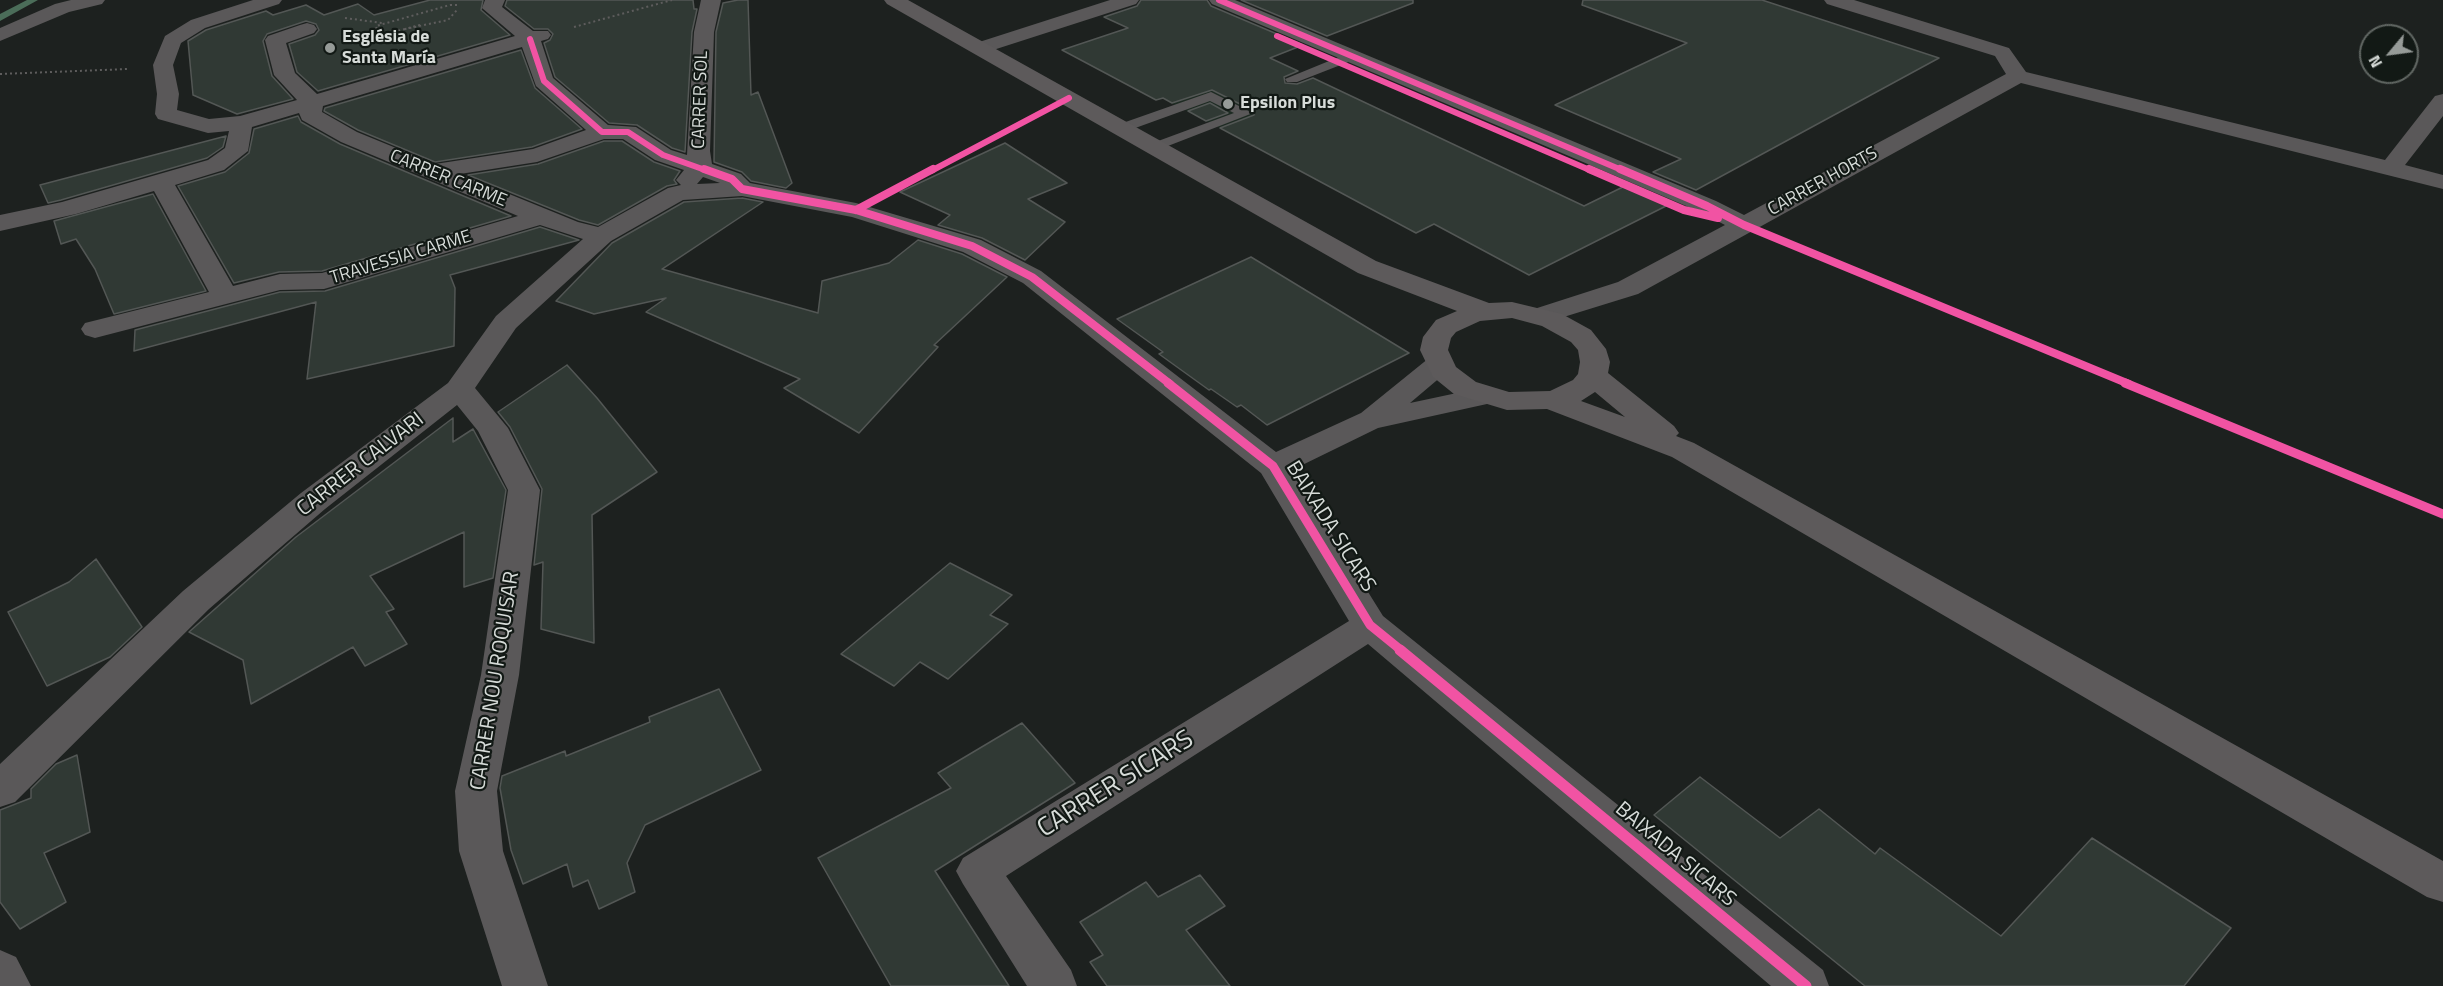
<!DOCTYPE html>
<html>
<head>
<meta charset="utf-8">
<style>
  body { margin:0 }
  #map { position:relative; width:2443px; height:986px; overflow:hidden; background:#1d211f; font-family:"Titillium Web",sans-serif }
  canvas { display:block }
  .north { position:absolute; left:2359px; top:24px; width:60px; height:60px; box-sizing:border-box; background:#121915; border:2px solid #616763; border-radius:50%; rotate:241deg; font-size:16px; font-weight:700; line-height:24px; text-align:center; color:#d7dcd9 }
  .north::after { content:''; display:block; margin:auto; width:21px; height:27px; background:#969b98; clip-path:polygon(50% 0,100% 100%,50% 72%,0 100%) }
</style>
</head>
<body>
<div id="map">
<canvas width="2443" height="986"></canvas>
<div class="north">N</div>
</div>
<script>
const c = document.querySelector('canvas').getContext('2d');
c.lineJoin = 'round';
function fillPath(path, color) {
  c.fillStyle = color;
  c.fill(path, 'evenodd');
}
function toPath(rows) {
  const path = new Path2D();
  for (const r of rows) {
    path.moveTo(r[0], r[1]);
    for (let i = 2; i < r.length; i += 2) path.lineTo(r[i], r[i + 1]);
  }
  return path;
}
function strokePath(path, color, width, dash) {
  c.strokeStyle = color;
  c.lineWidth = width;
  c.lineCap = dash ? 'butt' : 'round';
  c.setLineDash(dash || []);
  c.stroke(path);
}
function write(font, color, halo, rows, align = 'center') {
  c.font = font + ' "Titillium Web",sans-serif';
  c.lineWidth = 4.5;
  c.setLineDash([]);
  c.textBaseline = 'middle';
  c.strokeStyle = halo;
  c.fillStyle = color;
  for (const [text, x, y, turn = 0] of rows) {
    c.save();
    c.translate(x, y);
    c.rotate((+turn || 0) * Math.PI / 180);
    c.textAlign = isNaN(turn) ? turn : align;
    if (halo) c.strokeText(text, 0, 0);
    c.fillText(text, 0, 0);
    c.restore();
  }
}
fillPath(toPath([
  [1234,80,1284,105,1222,129,1171,103]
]), '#1e2b23');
fillPath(toPath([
  [27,0,38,0,0,21,0,14,27,0]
]), '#4b6d59');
const building = toPath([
  [430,0,483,0,481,10,510,35,318,91,297,72,289,44,315,35,319,30,316,24,306,21,267,34,263,41,272,76,293,99,237,114,193,95,188,41,206,30,266,11,273,15,306,5,324,15,358,4,374,15,430,0],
  [507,0,693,0,694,9,697,9,692,32,685,152,672,148,637,125,609,123,555,77,544,43,550,40,553,34,548,29,534,29,505,6,507,0],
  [738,0,748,0,751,95,758,92,792,183,786,188,751,181,742,172,714,162,716,32,723,3,738,0],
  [1141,0,1207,0,1211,6,1303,45,1270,58,1298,71,1284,77,1285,83,1297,84,1313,78,1584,206,1629,184,1672,203,1529,275,1434,224,1416,233,1220,128,1254,115,1254,111,1212,90,1172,103,1163,98,1156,100,1062,50,1128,28,1104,17,1137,6,1141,0],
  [1241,0,1413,0,1413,3,1327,36,1241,0],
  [1583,0,1762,0,1939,58,1696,190,1653,172,1681,159,1555,105,1687,43,1582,5,1583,0],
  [521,50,535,88,582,129,532,147,435,162,358,130,324,111,325,108,521,50],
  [1210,103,1228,113,1206,121,1188,111,1210,103],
  [298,116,301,122,340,144,511,216,322,271,279,272,234,283,178,186,225,172,249,153,254,129,298,116],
  [226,136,223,147,207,158,61,200,48,203,40,185,226,136],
  [604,141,622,141,654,162,680,171,674,180,677,184,667,186,598,225,579,220,468,175,538,164,604,141],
  [1005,143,1067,183,1028,199,1065,222,1025,260,982,238,938,225,950,215,900,192,1005,143],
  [153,194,206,291,114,314,95,269,76,239,61,244,54,221,153,194],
  [742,198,763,202,662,269,818,313,822,281,889,263,918,240,962,254,1007,277,934,345,938,347,859,433,784,388,800,379,646,312,666,298,594,314,556,301,612,243,684,202,742,198],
  [540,227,579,240,450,275,455,288,454,346,307,379,316,302,134,351,135,330,280,292,325,291,540,227],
  [1251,257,1409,353,1267,425,1241,405,1237,407,1211,389,1209,390,1159,354,1163,352,1117,319,1251,257],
  [567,365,597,398,657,472,592,515,594,643,541,629,543,562,534,565,542,489,510,427,498,412,567,365],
  [453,418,453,442,473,429,506,490,493,578,464,587,464,532,370,576,394,609,386,612,407,644,365,666,353,647,251,704,243,660,189,632,296,537,453,418],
  [96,559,142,627,110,657,47,686,8,612,69,582,96,559],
  [950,563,1012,595,990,615,1008,624,948,679,920,662,894,686,841,654,950,563],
  [719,689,761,770,645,825,627,863,635,892,599,909,588,880,573,887,567,864,523,884,511,850,500,788,502,776,565,751,566,756,650,722,649,717,719,689],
  [1022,723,1075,783,935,871,1009,986,891,986,818,858,951,788,938,773,1022,723],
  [77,755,90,832,44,853,66,902,20,929,0,902,0,810,31,798,31,789,56,764,77,755],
  [1700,777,1780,838,1819,809,1875,854,1880,848,2001,936,2092,838,2231,928,2184,986,1865,986,1654,815,1700,777],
  [1200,875,1225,906,1186,930,1230,986,1107,986,1090,962,1103,955,1080,922,1146,882,1158,897,1200,875]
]);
fillPath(building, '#303934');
strokePath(building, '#535755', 1.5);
strokePath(toPath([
  [345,18,382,23],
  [420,25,405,29,448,20,457,10],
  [574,27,672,0],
  [405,29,378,36,376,26,450,5,459,5],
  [0,74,128,69]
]), '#5e5d5d', 2, [2, 3]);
fillPath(toPath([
  [1351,52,1356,53,1356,59,1297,82,1287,82,1285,79,1351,52],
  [1211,92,1253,113,1155,151,1150,150,1148,147,1150,144,1234,113,1210,101,1127,131,1122,132,1115,128,1117,125,1211,92]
]), '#5a5859');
fillPath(toPath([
  [71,0,105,0,102,4,69,12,0,41,0,28,55,4,71,0],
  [253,0,282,0,279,4,205,28,181,43,173,65,179,94,177,110,209,119,240,116,297,100,274,75,265,40,268,36,300,25,307,23,314,25,317,29,314,33,286,43,295,73,317,94,515,36,482,8,485,0,505,0,502,7,533,31,548,31,551,35,548,39,541,41,553,78,608,125,636,127,671,150,687,155,694,32,701,0,721,0,714,32,710,151,712,164,741,174,750,183,856,203,981,240,1041,271,1276,452,1361,413,1429,358,1439,355,1449,358,1454,364,1449,370,1410,403,1485,387,1496,390,1500,396,1496,402,1378,428,1292,470,1383,616,1823,970,1829,986,1771,986,1368,644,1006,876,1071,970,1077,986,1027,986,963,884,956,871,963,858,1349,621,1261,473,1023,283,963,252,852,217,742,196,683,200,611,241,516,328,475,388,508,428,540,490,519,675,497,791,503,851,548,986,502,986,459,851,455,791,481,675,508,490,478,431,457,405,325,509,209,609,15,802,0,807,0,764,183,591,301,493,448,383,496,316,583,239,540,225,324,289,280,290,95,338,85,335,81,329,85,323,209,292,154,191,76,214,0,231,0,215,62,202,208,160,225,148,229,131,208,133,158,119,155,114,157,94,153,65,165,36,191,20,253,0],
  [522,47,536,86,586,130,533,149,435,164,357,132,322,112,323,106,522,47],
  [299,113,302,120,341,142,518,216,322,273,280,274,233,286,175,185,224,170,248,151,252,127,299,113],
  [604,139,623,139,655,160,684,170,676,180,681,185,668,188,598,227,578,222,460,174,537,162,604,139],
  [703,177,720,183,697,184,703,177],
  [1110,0,1139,0,1136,4,987,52,973,52,970,48,973,44,1110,0],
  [1209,0,1235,0,1716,201,1744,215,2006,74,1995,56,1827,4,1824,0,1854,0,2009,48,2026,72,2385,160,2435,96,2443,94,2443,116,2405,165,2443,175,2443,189,2021,83,1638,294,1541,324,1531,322,1527,316,1531,310,1618,282,1725,225,1698,211,1212,4,1209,0],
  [0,950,16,957,31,986,0,986,0,950]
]), '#5a5859');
fillPath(toPath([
  [884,0,908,0,1376,261,1489,303,1512,302,1562,314,1591,330,1606,349,1610,362,1608,373,1674,426,1679,433,1676,436,1694,443,2443,861,2443,902,2427,897,1672,457,1547,409,1507,410,1454,394,1433,377,1420,350,1423,337,1436,320,1457,311,1358,273,887,4,884,0],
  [1512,318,1542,326,1571,342,1578,350,1580,362,1578,374,1573,380,1550,391,1509,392,1476,382,1456,367,1448,350,1451,338,1456,332,1480,321,1512,318],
  [1595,392,1625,417,1581,401,1595,392]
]), '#5d5a5b');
strokePath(toPath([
  [1219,0,1624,171],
  [1277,36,1592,171],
  [530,39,544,81,602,132,628,132,663,155,708,171],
  [931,171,1069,98]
]), '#f153a3', 6);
strokePath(toPath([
  [704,169,732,179,742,189,856,210,972,246,1032,277,1170,384],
  [1589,169,1684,210,1718,218],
  [1620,169,1707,206,1744,225,2129,384],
  [856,210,933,169]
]), '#f153a3', 8);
strokePath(toPath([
  [1168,383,1273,466,1370,625,1402,651],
  [2125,383,2443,514]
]), '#f153a3', 9);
strokePath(toPath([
  [1400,650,1806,986]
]), '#f153a3', 11);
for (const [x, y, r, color] of [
  [330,48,6,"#969b98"],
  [1228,104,6,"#969b98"]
]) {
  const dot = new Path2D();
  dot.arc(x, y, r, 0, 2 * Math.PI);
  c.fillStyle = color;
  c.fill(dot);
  strokePath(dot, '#121915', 2);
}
write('bold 18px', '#d7dcd9', '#121915', [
  ["Església de",342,38],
  ["Santa María",342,59],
  ["Epsilon Plus",1240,104]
], 'left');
write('18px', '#d7dcd9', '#121915', [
  ["CARRER SOL",701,100,-88],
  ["CARRER CARME",448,179,22],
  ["CARRER HORTS",1823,182,-29],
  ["TRAVESSIA CARME",401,258,-17]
]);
write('21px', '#d7dcd9', '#121915', [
  ["CARRER CALVARI",361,465,-38],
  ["BAIXADA SICARS",1330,527,58],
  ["CARRER NOU ROQUISAR",496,681,-81],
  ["BAIXADA SICARS",1675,855,40]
]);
write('26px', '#d7dcd9', '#121915', [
  ["CARRER SICARS",1116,785,-32]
]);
</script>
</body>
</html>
